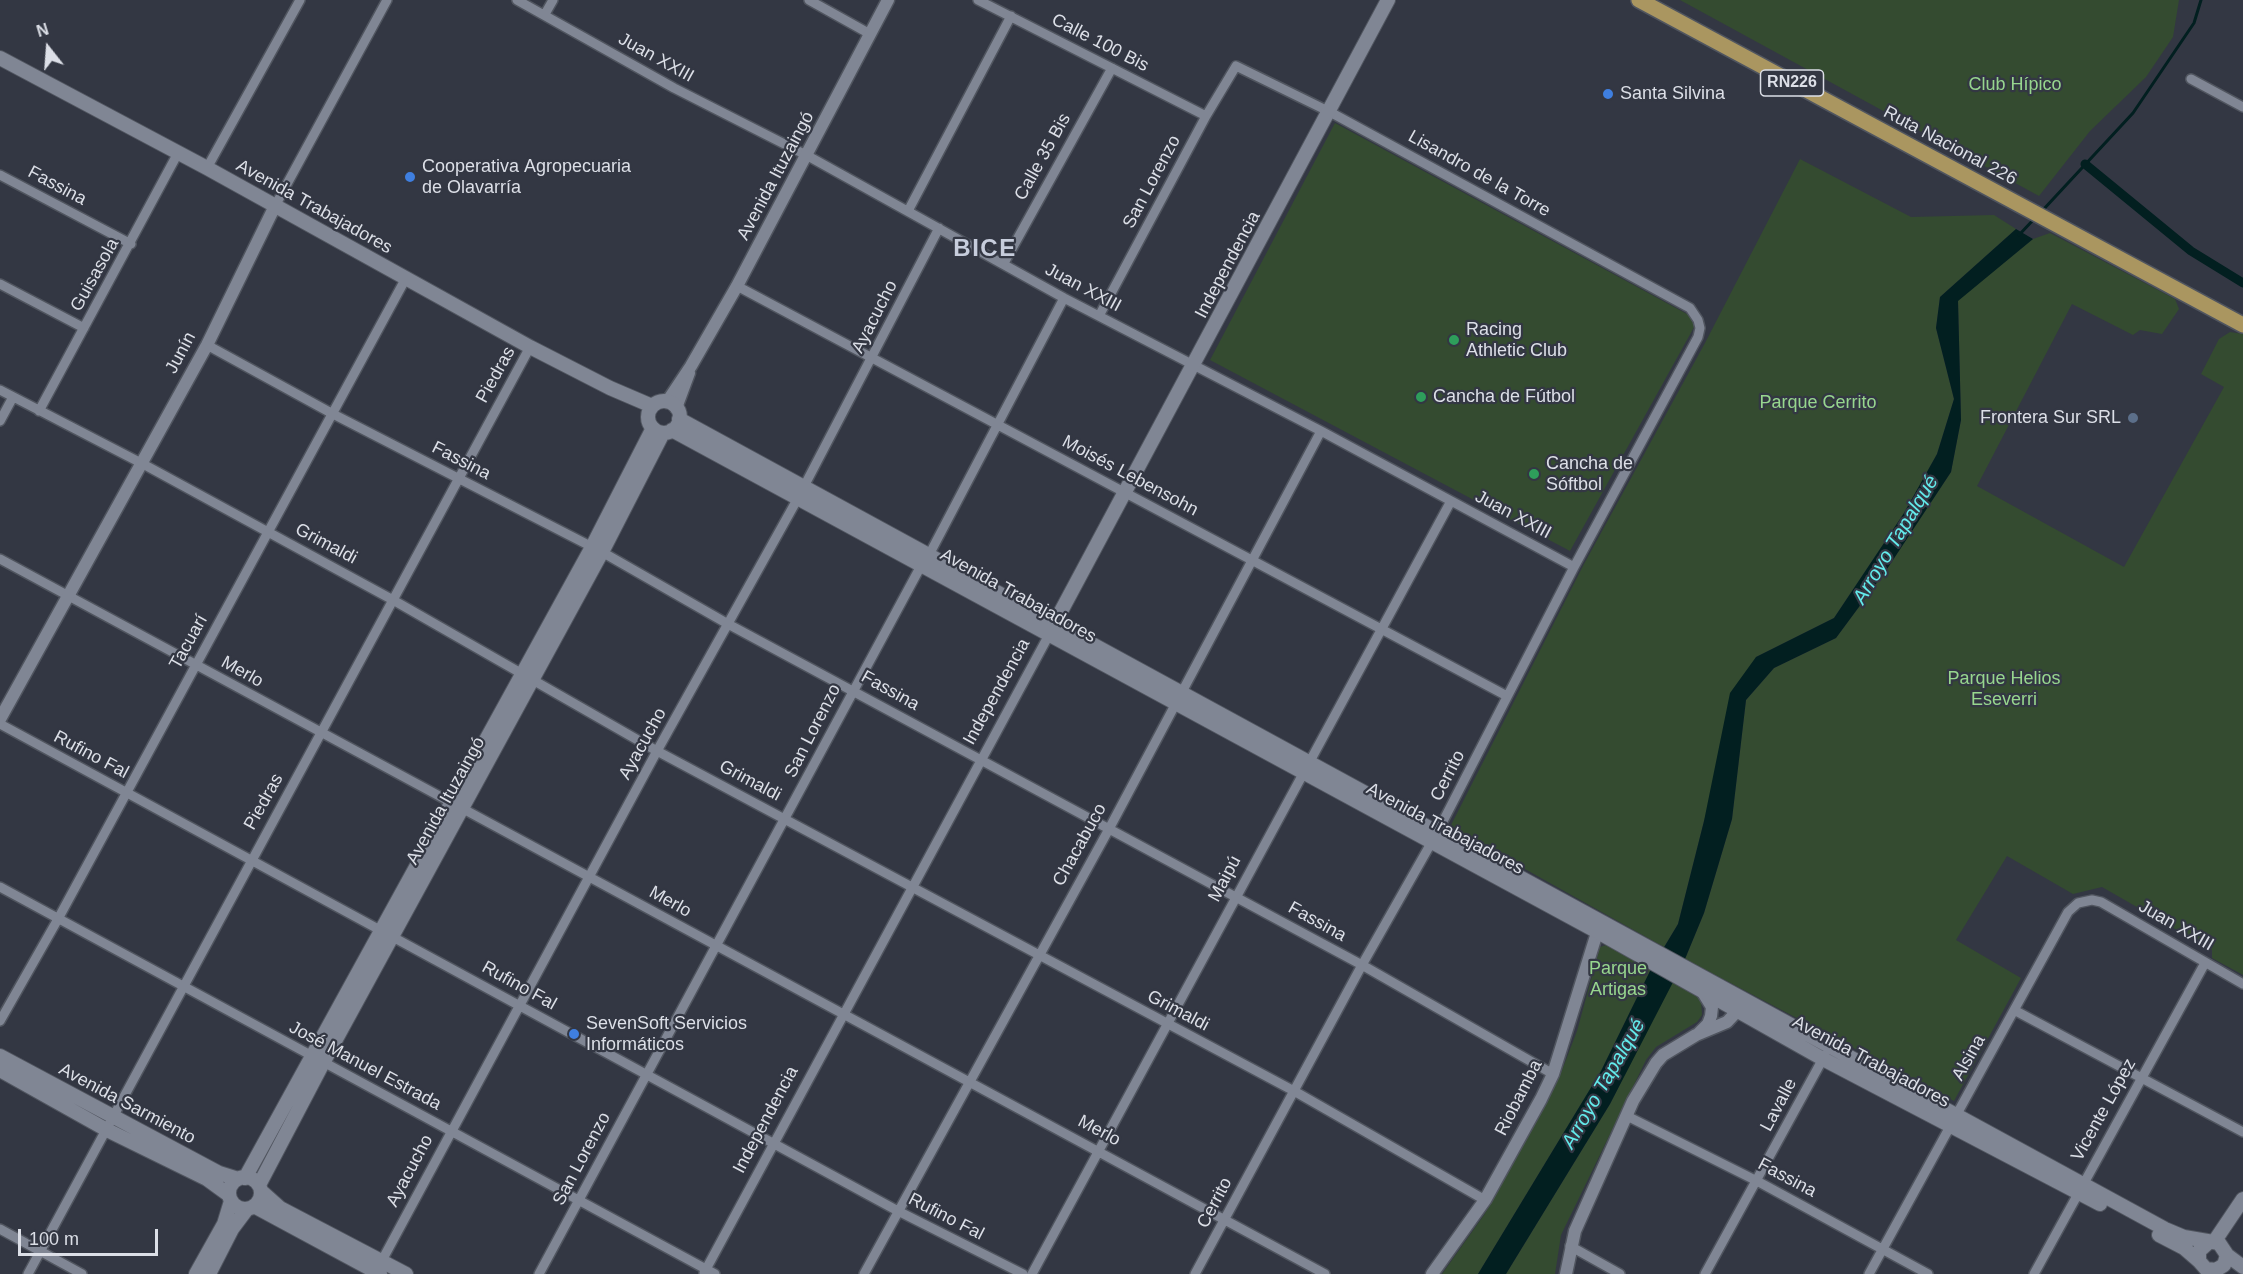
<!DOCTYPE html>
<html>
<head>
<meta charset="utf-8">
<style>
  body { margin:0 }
  #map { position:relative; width:2243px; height:1274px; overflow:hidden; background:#333743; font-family:Arial,sans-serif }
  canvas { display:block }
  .north { position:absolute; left:18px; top:18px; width:60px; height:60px; -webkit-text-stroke:4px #333743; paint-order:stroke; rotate:343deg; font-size:16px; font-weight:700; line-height:24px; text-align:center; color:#dcdfe7 }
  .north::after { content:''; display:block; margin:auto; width:21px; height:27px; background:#dcdfe7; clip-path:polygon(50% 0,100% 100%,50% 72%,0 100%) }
  .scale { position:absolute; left:18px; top:1229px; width:140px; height:27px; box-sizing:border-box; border:3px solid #dcdfe7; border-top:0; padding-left:8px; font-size:18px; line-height:21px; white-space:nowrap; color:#dcdfe7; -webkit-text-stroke:4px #333743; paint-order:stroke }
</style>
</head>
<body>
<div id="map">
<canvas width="2243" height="1274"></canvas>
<div class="north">N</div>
<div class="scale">100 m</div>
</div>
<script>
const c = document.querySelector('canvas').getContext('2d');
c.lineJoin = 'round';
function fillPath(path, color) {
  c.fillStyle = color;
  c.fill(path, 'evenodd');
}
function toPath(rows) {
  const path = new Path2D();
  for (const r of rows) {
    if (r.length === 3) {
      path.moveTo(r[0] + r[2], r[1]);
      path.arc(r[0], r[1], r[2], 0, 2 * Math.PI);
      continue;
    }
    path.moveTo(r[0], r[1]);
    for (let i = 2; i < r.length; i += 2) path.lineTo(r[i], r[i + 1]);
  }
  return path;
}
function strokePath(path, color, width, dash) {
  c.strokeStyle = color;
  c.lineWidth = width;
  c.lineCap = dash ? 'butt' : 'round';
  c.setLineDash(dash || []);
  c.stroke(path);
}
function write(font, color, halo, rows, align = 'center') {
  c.font = font + ' Arial,sans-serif';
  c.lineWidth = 4.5;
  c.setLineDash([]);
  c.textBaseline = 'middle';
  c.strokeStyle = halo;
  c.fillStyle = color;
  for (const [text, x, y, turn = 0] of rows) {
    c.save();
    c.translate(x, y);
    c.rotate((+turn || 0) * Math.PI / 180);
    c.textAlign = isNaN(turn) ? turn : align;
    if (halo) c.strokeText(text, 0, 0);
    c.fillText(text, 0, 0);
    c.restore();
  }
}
fillPath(toPath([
  [1680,0,2179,0,2173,37,2146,77,2090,131,2039,196],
  [1335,123,1698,320,1570,551,1210,360],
  [1800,159,1911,217,1994,215,2016,229,1940,297,1936,328,1954,399,1937,454,1904,513,1834,618,1756,657,1704,821,1678,924,1664,947,1450,827,1584,564,1705,343],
  [2050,233,2175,299,2179,309,2162,334,2140,330,2133,335,2072,304,1977,486,2124,567,2224,387,2201,374,2219,339,2230,332,2243,334,2243,975,2212,958,2212,950,2102,887,2073,894,2007,856,1956,940,2021,978,1954,1101,1685,959,1704,913,1732,819,1746,700,1774,668,1836,638,1887,569,1951,472,1961,420,1958,300,2033,239],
  [1609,944,1651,969,1601,1071,1478,1274,1442,1274,1484,1215,1559,1078,1577,1031,1600,947],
  [1672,981,1701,999,1702,1015,1697,1022,1656,1047,1646,1060,1561,1235,1555,1274,1506,1274,1610,1104]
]), '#344b30');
fillPath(toPath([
  [2016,229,2033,239,1958,301,1961,420,1951,472,1887,569,1836,638,1774,668,1746,700,1732,819,1704,913,1685,959,1610,1104,1506,1274,1478,1274,1601,1071,1651,969,1678,924,1704,821,1730,693,1756,657,1834,618,1904,513,1937,454,1954,399,1936,328,1940,297]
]), '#021f20');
strokePath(toPath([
  [2042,211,2133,113,2194,23,2201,0],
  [2019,235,2035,218]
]), '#021f20', 3);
strokePath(toPath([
  [2085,164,2191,251,2243,283]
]), '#021f20', 9);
const minor = toPath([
  [517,0,674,88,808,156,1064,298,1321,431,1574,567],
  [809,0,870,34],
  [978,0,1206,116],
  [545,14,553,0],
  [2191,79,2243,107],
  [207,168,300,0],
  [0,175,131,244],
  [275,206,387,0],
  [908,211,1011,16],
  [1004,263,1112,68],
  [0,284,84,328],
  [737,286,1507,696],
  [1099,316,1206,116,1236,66,1330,112,1690,308,1698,320,1700,328,1698,337,1574,567,1438,831,1362,965,1195,1274],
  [207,345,333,414,602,552,728,624,1362,965,1553,1074],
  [0,390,143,464,393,600,657,751,1294,1091,1485,1200],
  [39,411,178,153],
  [0,421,13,397],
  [0,559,1325,1274],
  [0,724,898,1211,1023,1274],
  [0,887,715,1274],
  [2014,1010,2243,1132],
  [0,1021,58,919,406,278],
  [1627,1116,1757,1181,1928,1274],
  [0,1229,82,1274],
  [1570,1246,1620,1274],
  [379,1266,657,751,798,498,939,228],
  [704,1273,1050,633],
  [28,1274,530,347],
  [539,1274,922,564,929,555,1064,298],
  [864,1274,1109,829,1321,431],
  [1032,1274,1451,501],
  [1705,1274,1825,1055],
  [1869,1274,2068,912,2078,903,2092,900,2101,902,2243,984],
  [2034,1274,2205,963]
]);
const tertiary = toPath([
  [667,402,691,366,737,286,888,0],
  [676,408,689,373],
  [0,719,207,345,275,206],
  [1698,1034,1708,1024,1711,1016,1712,1007,1704,994],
  [1432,1274,1485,1200,1541,1099,1553,1074,1600,923],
  [1566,1274,1575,1231,1633,1101,1656,1063,1663,1055,1696,1035,1727,1022,1743,1005]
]);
const secondary = toPath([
  [0,58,207,168,530,347,610,388,652,406],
  [664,417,16],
  [679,419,2165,1229,2184,1237,2219,1243,2227,1255,2224,1265,2216,1270,2206,1269,2199,1261,2199,1251,2209,1242],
  [672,430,1598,932,1823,1059,2100,1204],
  [1051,630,1388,0],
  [0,1056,219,1173,238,1179],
  [0,1070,107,1130,207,1179,229,1195],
  [245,1193,16],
  [245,1178,592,547,653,428],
  [259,1185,323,1063,602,552,663,433],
  [261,1191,280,1208,406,1274],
  [254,1206,380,1274],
  [2159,1235,2184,1248,2199,1261],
  [2214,1242,2243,1199],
  [2227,1255,2243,1267],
  [196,1274,224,1224,231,1201],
  [209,1274,232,1229,247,1209]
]);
const trunk = toPath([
  [1639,0,2243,325]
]);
strokePath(minor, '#50555f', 12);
strokePath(tertiary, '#50555f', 15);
strokePath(secondary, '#50555f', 16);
strokePath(trunk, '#50555f', 18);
strokePath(minor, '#808694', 9);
strokePath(tertiary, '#808694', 12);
strokePath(secondary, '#808694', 14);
strokePath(trunk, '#aa9660', 15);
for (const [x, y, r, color] of [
  [1608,94,6,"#3f7fe0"],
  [410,177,6,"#3f7fe0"],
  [1454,340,6,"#2e9e5b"],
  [1421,397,6,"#2e9e5b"],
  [2133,418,6,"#5c6f8a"],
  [1534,474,6,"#2e9e5b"],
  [574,1034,6,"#3f7fe0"]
]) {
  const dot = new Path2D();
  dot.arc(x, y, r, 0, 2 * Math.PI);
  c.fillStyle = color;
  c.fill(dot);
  strokePath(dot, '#333743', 2);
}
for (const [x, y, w] of [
  [1792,83,63]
]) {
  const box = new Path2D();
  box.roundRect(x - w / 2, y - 13, w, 26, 4.5);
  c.fillStyle = '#333743';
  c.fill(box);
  strokePath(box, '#dcdfe7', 1.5);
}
write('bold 16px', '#dcdfe7', null, [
  ["RN226",1792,83]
]);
write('18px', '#dcdfe7', '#333743', [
  ["Calle 100 Bis",1100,43,27],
  ["Juan XXIII",656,58,29],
  ["Ruta Nacional 226",1950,146,28],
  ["Calle 35 Bis",1043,157,-61],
  ["Lisandro de la Torre",1479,174,29],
  ["Avenida Ituzaingó",776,176,-62],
  ["San Lorenzo",1152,182,-62],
  ["Fassina",57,186,28],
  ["Avenida Trabajadores",314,207,29],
  ["Independencia",1228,265,-62],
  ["Guisasola",95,275,-61],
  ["Juan XXIII",1083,288,28],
  ["Ayacucho",875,317,-63],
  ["Junín",181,353,-62],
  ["Piedras",496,375,-61],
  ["Fassina",461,461,27],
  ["Moisés Lebensohn",1130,476,28],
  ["Juan XXIII",1513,515,28],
  ["Grimaldi",326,544,28],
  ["Avenida Trabajadores",1018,596,29],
  ["Tacuarí",189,642,-61],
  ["Merlo",242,672,29],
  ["Fassina",890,691,29],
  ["Independencia",997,692,-61],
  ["San Lorenzo",813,731,-63],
  ["Ayacucho",643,744,-61],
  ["Rufino Fal",91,755,28],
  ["Cerrito",1448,776,-63],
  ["Grimaldi",750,781,28],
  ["Avenida Ituzaingó",446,801,-61],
  ["Piedras",264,802,-61],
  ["Avenida Trabajadores",1445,829,28],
  ["Chacabuco",1080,845,-61],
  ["Maipú",1225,879,-62],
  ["Merlo",670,902,29],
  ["Fassina",1317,922,29],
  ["Juan XXIII",2176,926,30],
  ["Rufino Fal",519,986,29],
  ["Grimaldi",1178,1011,28],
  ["Alsina",1969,1058,-61],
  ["Avenida Trabajadores",1871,1062,28],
  ["José Manuel Estrada",365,1066,28],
  ["Riobamba",1519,1098,-63],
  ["Avenida Sarmiento",127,1104,28],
  ["Lavalle",1779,1105,-62],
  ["Vicente López",2104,1110,-61],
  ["Independencia",766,1120,-62],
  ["Merlo",1099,1131,28],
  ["San Lorenzo",582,1159,-62],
  ["Ayacucho",410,1171,-62],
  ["Fassina",1787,1178,28],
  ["Cerrito",1215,1203,-62],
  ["Rufino Fal",946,1217,27]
]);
write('18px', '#97d68e', '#333743', [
  ["Club Hípico",2015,85],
  ["Parque Cerrito",1818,403],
  ["Parque Helios",2004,679],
  ["Eseverri",2004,700],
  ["Parque",1618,969],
  ["Artigas",1618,990]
]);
write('18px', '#dcdfe7', '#333743', [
  ["Santa Silvina",1620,94],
  ["Cooperativa Agropecuaria",422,167],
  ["de Olavarría",422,188],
  ["Racing",1466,330],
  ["Athletic Club",1466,351],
  ["Cancha de Fútbol",1433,397],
  ["Frontera Sur SRL",2121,418,"right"],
  ["Cancha de",1546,464],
  ["Sóftbol",1546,485],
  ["SevenSoft Servicios",586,1024],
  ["Informáticos",586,1045]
], 'left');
write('italic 20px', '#63ebec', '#333743', [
  ["Arroyo Tapalqué",1896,540,-59],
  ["Arroyo Tapalqué",1604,1084,-60]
]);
c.letterSpacing = '1.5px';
write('bold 24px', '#c7cddc', '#333743', [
  ["BICE",985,249]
]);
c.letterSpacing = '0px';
</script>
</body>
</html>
